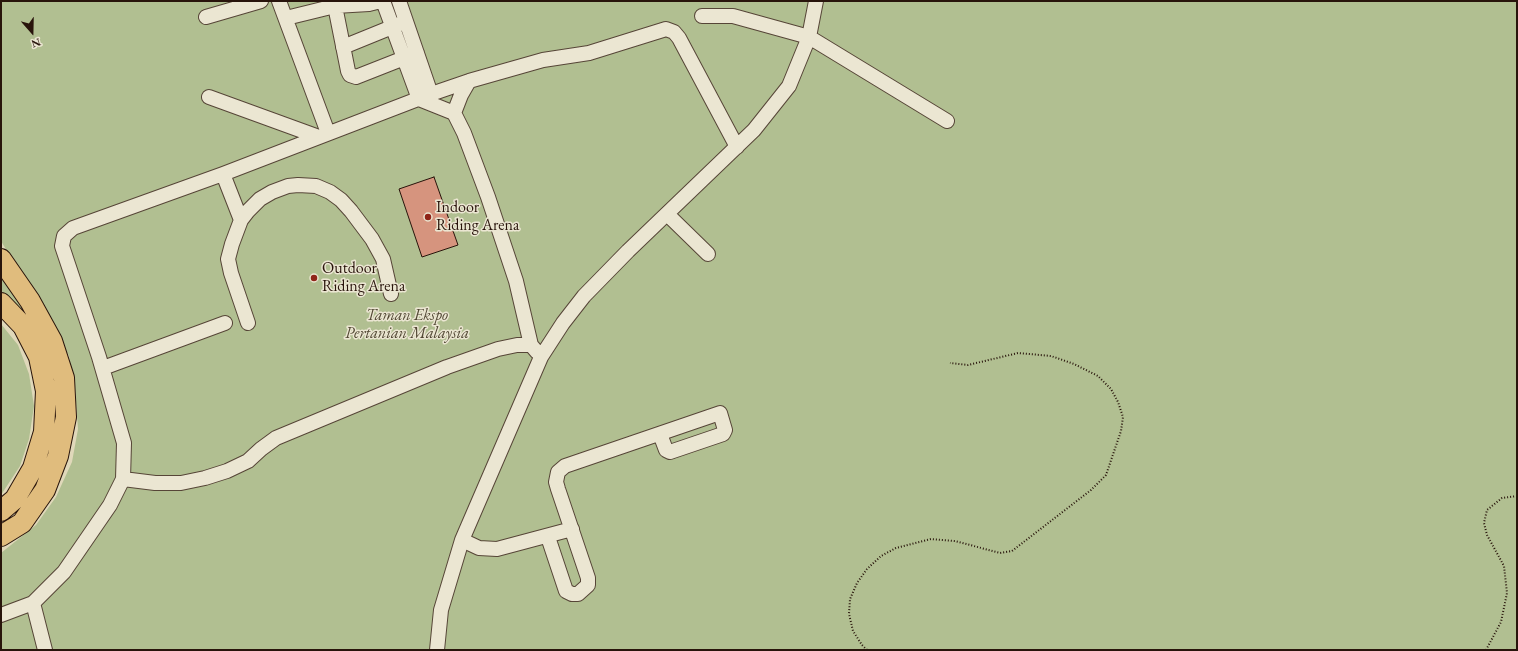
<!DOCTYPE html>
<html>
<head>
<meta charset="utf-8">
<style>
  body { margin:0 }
  #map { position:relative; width:1518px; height:651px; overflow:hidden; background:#e0d8ba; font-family:"EB Garamond",serif }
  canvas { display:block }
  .frame { position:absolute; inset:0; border:2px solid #28140b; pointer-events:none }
  .north { position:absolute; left:12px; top:12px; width:40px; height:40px; -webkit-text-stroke:3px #ebe6d2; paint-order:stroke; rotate:160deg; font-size:11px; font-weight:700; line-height:16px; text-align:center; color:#28140b }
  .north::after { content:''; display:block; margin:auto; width:14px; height:18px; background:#28140b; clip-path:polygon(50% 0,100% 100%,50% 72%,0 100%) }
</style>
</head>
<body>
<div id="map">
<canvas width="1518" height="651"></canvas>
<div class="frame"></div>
<div class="north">N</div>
</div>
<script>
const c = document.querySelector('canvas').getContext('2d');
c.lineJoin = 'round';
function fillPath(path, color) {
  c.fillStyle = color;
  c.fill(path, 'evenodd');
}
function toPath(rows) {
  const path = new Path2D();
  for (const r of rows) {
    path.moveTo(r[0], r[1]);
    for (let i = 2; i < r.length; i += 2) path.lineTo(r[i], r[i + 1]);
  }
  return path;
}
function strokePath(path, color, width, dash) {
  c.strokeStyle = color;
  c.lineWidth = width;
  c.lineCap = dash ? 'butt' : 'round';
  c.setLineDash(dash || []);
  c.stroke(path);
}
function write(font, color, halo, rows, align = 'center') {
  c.font = font + ' "EB Garamond",serif';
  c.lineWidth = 3;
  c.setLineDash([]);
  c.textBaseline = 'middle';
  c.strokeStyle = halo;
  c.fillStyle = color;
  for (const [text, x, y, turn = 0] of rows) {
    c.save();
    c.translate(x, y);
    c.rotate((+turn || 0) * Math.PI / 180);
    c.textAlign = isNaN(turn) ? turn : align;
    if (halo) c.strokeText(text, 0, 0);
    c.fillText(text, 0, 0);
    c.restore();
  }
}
fillPath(toPath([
  [1,1,1517,1,1517,650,1,650,1,553,36,525,56,497,72,462,78,429,75,388,69,356,1,241],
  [1,273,30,316,22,317,7,295,1,291],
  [1,324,18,345,29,374,34,406,29,439,20,466,1,495]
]), '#b1bf91');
const building = toPath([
  [434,177,458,245,422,257,399,189,434,177]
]);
fillPath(building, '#d6947e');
strokePath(building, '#28140b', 1);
const minor = toPath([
  [279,1,328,133],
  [333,1,335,6,369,4,381,1],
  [383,1,419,99,454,113,464,133,488,197,516,281,531,345,537,352],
  [399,1,431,94],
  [702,16,733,16,809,37,947,121],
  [206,17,261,1],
  [286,18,335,6,348,71,350,75,356,77,417,53],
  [343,47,402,23],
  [209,97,319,137],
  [454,113,461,95,469,81],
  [223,174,241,220],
  [667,214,708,254],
  [248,323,231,273,228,259,232,244,241,220,248,211,260,199,272,192,288,186,298,185,316,186,330,192,341,200,351,211,372,239,383,259,391,294],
  [103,368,225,323],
  [123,479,155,483,181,483,205,478,227,471,248,461,261,449,276,438,447,367,498,349,517,345,531,345],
  [548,537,566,591,572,594,578,594,588,585,588,578,558,489,556,482,558,472,565,466,720,413,725,430,723,434,670,452,666,450,660,434],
  [462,540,479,548,497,549,572,529],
  [33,603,45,650],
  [1,615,33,603,64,572,110,505,123,479,124,443,99,357,62,246,64,236,73,228,223,174,431,94,469,81,543,60,589,53,666,29,674,32,679,38,737,147],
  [437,650,441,610,462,540,541,357,563,323,584,296,628,251,754,130,789,86,809,37,816,1]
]);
const highway = toPath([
  [1,259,30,301,52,341,64,378,66,417,58,456,45,490,22,523,1,536],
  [1,303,23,326,39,357,46,391,44,432,33,468,15,499,1,511]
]);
strokePath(minor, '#564537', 16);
strokePath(highway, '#28140b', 22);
strokePath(toPath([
  [867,650,862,645,853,631,849,614,850,599,857,583,867,569,881,556,896,548,931,539,955,541,1000,553,1012,551,1091,490,1106,475,1121,431,1123,417,1118,402,1111,389,1098,376,1074,364,1051,356,1018,353,968,365,950,363],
  [1486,650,1501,622,1507,593,1504,566,1487,535,1484,523,1487,510,1502,498,1517,496]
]), '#28140b', 2, [1, 2]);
strokePath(minor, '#ebe6d2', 14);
strokePath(highway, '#e0bc7d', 20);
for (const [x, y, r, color] of [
  [428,217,4,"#8f2418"],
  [314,278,4,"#8f2418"]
]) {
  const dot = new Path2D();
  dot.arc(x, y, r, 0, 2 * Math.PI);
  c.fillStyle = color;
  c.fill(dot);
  strokePath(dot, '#ebe6d2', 1.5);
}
write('16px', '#28140b', '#ebe6d2', [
  ["Indoor",436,208],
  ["Riding Arena",436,226],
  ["Outdoor",322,269],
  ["Riding Arena",322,287]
], 'left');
write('italic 16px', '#514733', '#ebe6d2', [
  ["Taman Ekspo",407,316],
  ["Pertanian Malaysia",407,334]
]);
</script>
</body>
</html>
